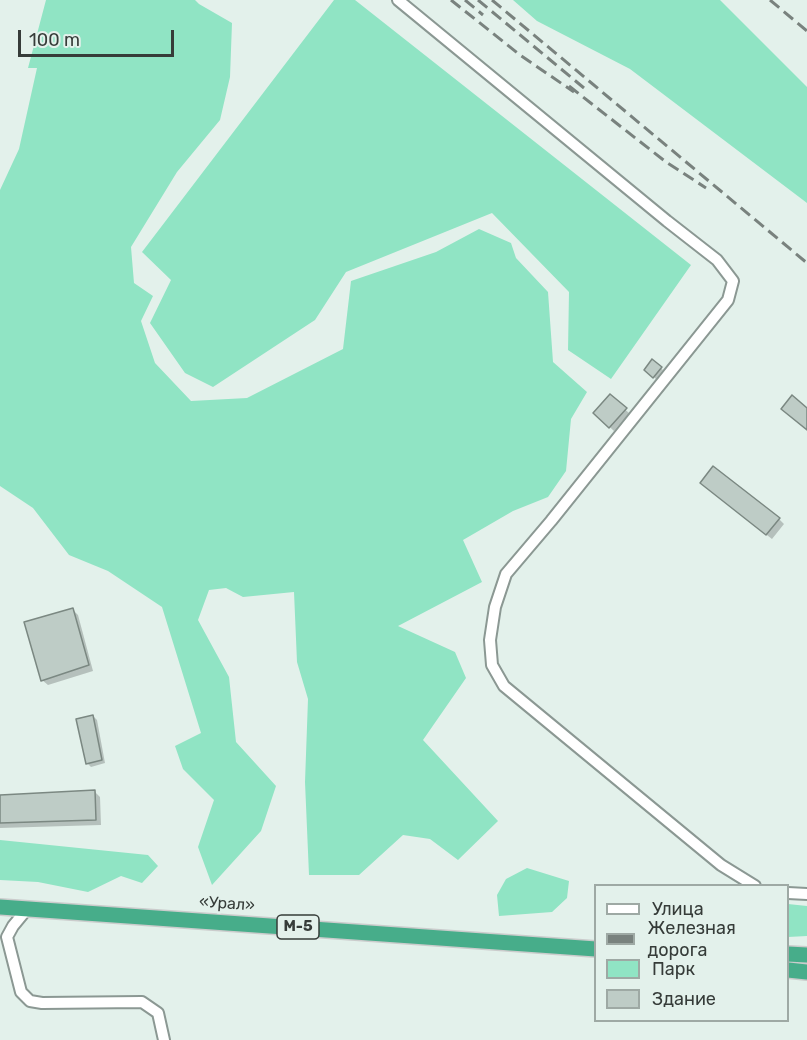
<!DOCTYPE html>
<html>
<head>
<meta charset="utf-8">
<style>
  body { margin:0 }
  #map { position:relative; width:807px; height:1040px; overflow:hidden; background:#e3f1eb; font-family:Rubik,sans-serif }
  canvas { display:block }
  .legend { position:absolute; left:594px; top:884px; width:195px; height:138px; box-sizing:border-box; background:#e3f1eb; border:2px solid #9ea9a4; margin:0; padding:8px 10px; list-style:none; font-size:18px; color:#363c39 }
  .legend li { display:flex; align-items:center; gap:12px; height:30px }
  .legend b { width:30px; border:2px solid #9ea9a4 }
  .scale { position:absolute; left:18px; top:30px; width:156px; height:27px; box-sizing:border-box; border:3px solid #363c39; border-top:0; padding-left:8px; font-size:18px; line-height:21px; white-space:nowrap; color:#363c39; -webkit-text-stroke:4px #e3f1eb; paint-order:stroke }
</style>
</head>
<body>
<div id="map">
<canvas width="807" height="1040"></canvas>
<ul class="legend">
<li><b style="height:8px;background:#fff"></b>Улица</li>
<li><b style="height:8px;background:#79827e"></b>Железная дорога</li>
<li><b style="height:16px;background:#90e4c4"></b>Парк</li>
<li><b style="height:16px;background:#beccc6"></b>Здание</li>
</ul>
<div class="scale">100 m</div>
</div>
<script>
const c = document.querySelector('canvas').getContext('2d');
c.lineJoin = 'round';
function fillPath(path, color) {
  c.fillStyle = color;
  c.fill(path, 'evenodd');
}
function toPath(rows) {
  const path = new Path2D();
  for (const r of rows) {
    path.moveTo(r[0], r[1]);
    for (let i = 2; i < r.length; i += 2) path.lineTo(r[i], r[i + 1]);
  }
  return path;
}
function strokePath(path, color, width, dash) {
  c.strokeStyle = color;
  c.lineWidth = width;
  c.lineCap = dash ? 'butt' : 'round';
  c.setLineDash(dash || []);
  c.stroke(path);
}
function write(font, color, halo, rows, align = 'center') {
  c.font = font + ' Rubik,sans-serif';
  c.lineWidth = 5;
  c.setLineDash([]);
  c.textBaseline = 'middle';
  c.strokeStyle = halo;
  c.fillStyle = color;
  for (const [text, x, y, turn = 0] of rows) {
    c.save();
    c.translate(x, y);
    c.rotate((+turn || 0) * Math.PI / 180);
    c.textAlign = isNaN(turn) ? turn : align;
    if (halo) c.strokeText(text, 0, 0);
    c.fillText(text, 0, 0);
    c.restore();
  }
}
fillPath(toPath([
  [46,0,195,0,199,4,232,23,230,77,220,120,177,172,131,247,134,283,153,296,141,321,155,363,191,401,247,398,343,349,351,281,436,252,479,229,511,243,516,258,548,292,553,362,587,392,571,419,566,471,548,497,513,511,463,540,482,582,398,626,455,652,466,678,423,740,498,821,458,860,430,839,403,835,359,875,309,875,305,782,308,699,297,662,294,592,243,597,226,588,209,590,198,620,229,677,236,742,276,786,261,831,212,885,198,847,214,800,183,769,175,746,201,733,162,607,108,571,69,555,33,508,0,486,0,190,19,149,37,68,28,68],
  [334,0,355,0,691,265,611,379,568,350,569,292,492,213,346,272,315,320,213,387,185,373,150,323,171,280,142,252],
  [513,0,720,0,807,87,807,203,630,69,537,21],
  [0,840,148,855,158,866,142,883,121,876,88,892,38,882,0,880],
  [527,868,569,881,567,898,552,912,499,916,497,895,506,879],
  [788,904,807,906,807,936,788,937]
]), '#90e4c4');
fillPath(toPath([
  [653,362,663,370,656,379,646,370],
  [610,396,629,413,614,431,595,413],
  [707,488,779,519,784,524,772,539],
  [73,610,78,615,93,671,48,685,42,680],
  [93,716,97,720,105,763,91,767,87,763],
  [95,792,100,797,101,825,0,828,0,796]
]), '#0003');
const building = toPath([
  [652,359,662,367,653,378,644,370,652,359],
  [610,394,627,408,609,428,593,413,610,394],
  [792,395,807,408,807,430,781,409,792,395],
  [713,466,780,518,766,535,700,483,713,466],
  [73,608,89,665,41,681,24,622,73,608],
  [93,715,102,760,86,764,76,719,93,715],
  [95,790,96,820,0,823,0,795,95,790]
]);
fillPath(building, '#beccc6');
strokePath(building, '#7b8882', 1.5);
const minor = toPath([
  [398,0,667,221,717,260,733,281,728,300,551,521,506,574,495,607,490,640,492,665,504,686,721,865,755,886],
  [788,893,807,894],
  [27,909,13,926,7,937,21,992,30,1001,42,1003,142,1002,158,1013,164,1040]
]);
const highway = toPath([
  [0,907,596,949],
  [788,954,807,955],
  [788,970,807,972]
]);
strokePath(minor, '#8b9893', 14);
strokePath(highway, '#cbcccc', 18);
strokePath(minor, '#fff', 10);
strokePath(highway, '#47ad8a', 15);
strokePath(toPath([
  [451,0,520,55,574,92],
  [465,0,483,15],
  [478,0,584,88],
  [492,0,807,263],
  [770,0,807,31],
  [569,86,666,162,706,188]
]), '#79827e', 3, [12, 6]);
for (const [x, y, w] of [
  [298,927,42]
]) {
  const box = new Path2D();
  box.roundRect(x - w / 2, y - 12, w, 24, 4.5);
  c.fillStyle = '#e3f1eb';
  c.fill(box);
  strokePath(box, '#363c39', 1.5);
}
write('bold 15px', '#363c39', null, [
  ["М-5",298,927]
]);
write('16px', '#363c39', '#e3f1eb', [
  ["«Урал»",227,904,4]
]);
</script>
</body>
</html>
